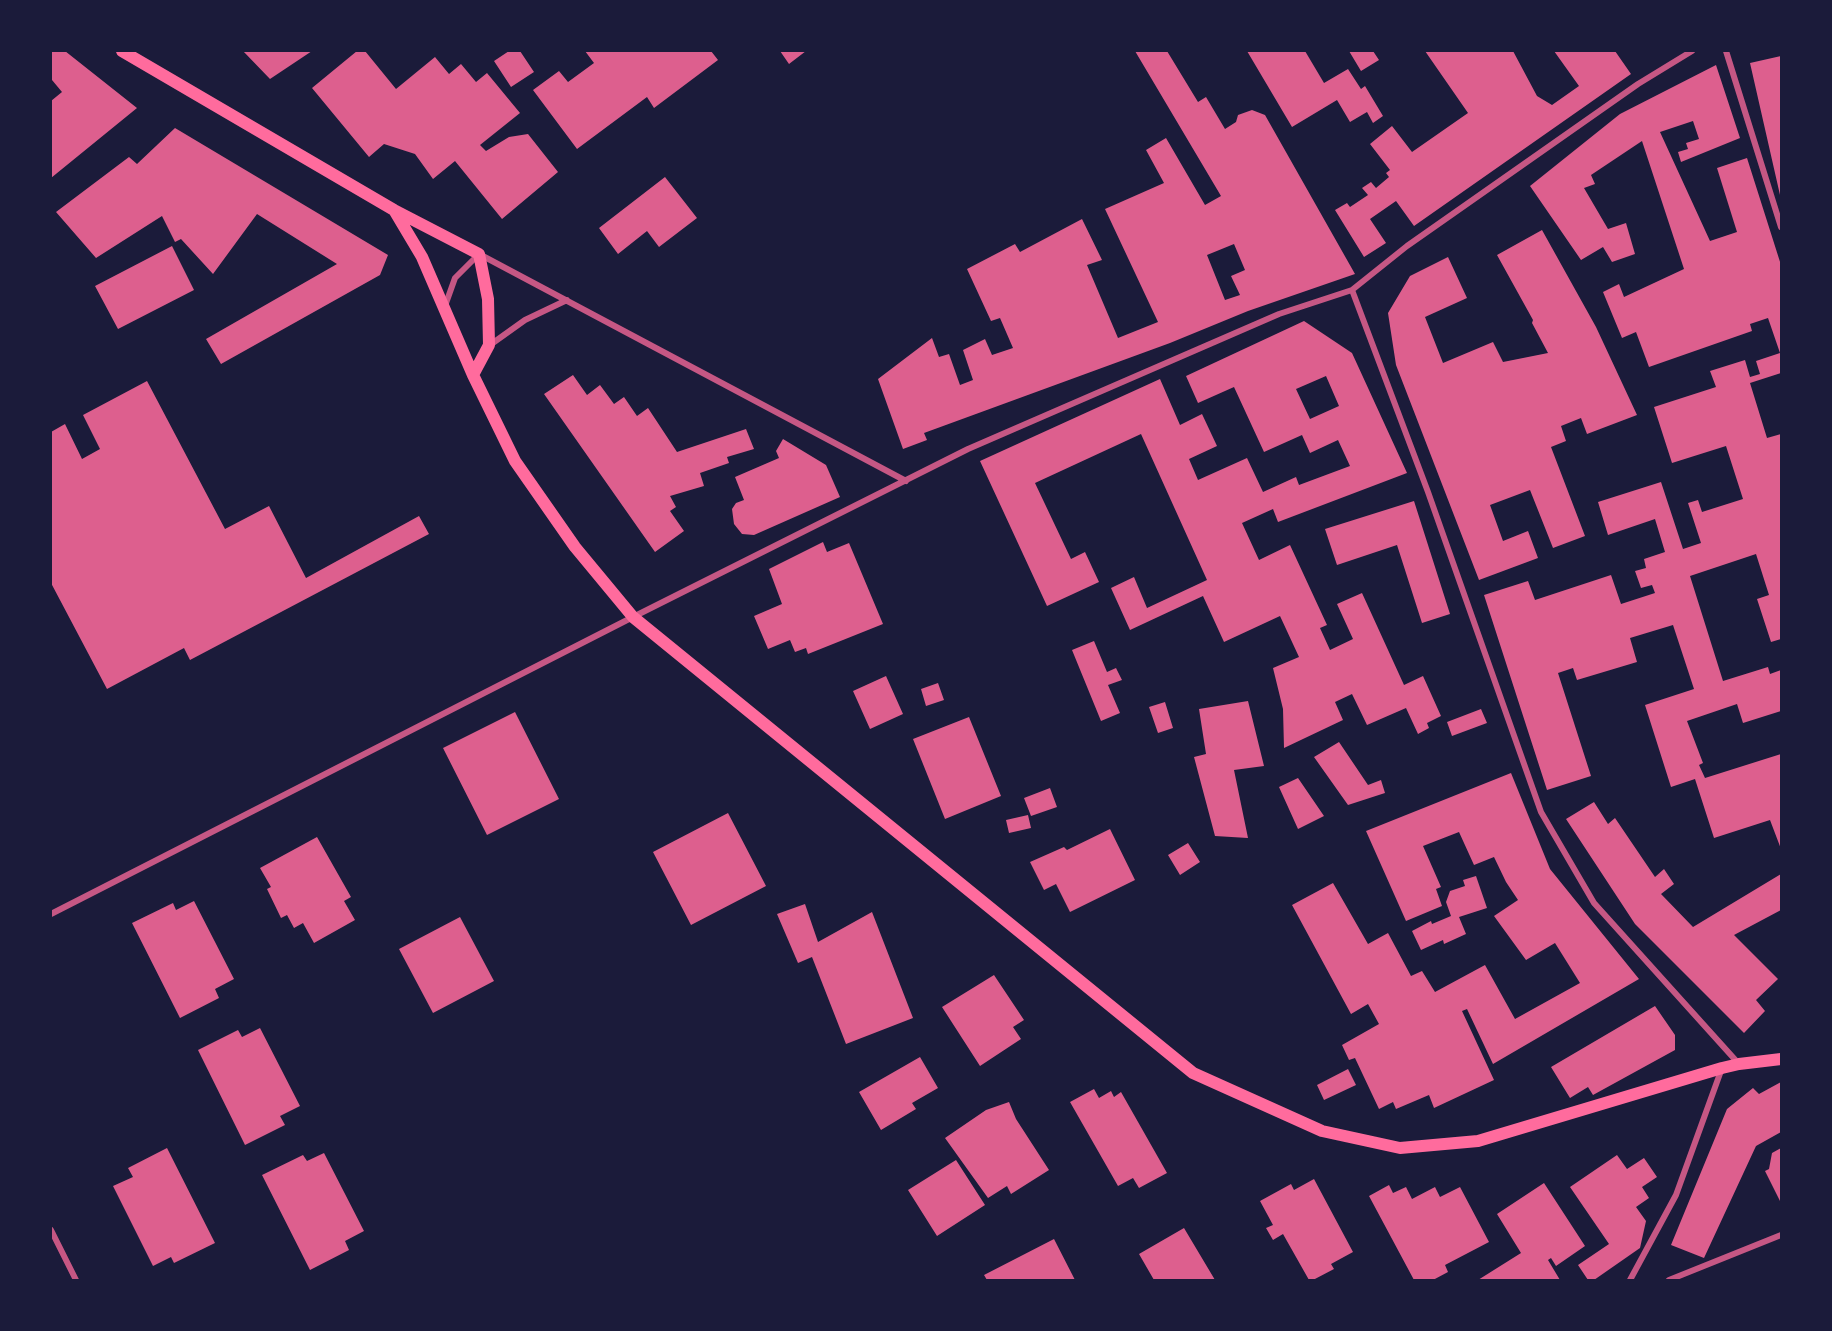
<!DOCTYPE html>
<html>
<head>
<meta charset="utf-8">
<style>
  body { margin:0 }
  #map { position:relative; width:1832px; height:1331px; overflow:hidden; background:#1b1b3a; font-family:Bitter,serif }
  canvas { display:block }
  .frame { position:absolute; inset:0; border:52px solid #1b1b3a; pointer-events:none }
</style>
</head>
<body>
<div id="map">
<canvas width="1832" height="1331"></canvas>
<div class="frame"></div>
</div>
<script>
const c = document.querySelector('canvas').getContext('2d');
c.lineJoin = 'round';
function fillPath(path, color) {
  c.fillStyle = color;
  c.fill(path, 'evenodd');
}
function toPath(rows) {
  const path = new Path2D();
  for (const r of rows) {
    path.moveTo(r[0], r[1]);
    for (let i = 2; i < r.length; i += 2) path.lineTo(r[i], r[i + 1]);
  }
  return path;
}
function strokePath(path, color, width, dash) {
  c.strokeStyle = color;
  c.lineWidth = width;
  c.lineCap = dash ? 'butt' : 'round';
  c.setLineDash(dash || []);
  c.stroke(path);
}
fillPath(toPath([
  [51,51,65,51,137,108,51,178,51,101,62,92,52,80,51,81],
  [243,51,312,51,270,79],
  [357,51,365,51,396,89,435,57,449,74,461,64,476,82,487,73,520,113,480,145,486,151,509,137,528,134,558,172,502,219,455,161,433,179,415,154,384,144,369,157,312,88],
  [509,51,520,51,534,72,511,87,494,61],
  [585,51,711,51,718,60,654,108,647,97,577,149,533,90,559,71,568,82,594,63],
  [780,51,806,51,789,64],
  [1135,51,1167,51,1198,102,1206,97,1225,129,1236,122,1238,115,1252,110,1265,115,1355,274,1248,311,1170,343,924,433,927,440,903,449,878,379,932,338,939,357,949,354,960,385,973,380,963,350,985,339,992,355,1013,348,1000,318,991,321,967,269,1015,244,1020,252,1082,219,1102,260,1087,265,1118,338,1158,322,1105,209,1164,183,1146,150,1166,138,1205,205,1221,196],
  [1234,244,1245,270,1231,276,1240,295,1225,300,1207,255],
  [1247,51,1305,51,1324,83,1348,69,1361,89,1365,86,1383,116,1373,123,1367,112,1350,122,1337,100,1292,127],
  [1349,51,1373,51,1379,60,1361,71],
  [1425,51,1513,51,1537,96,1552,105,1579,86,1554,51,1615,51,1631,74,1414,226,1396,201,1370,219,1386,243,1364,257,1335,210,1347,203,1350,207,1368,195,1362,188,1371,182,1376,188,1389,177,1386,173,1390,170,1370,144,1392,126,1412,152,1468,113],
  [1781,56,1781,195,1780,195,1750,63],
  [1716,65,1740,138,1681,162,1678,152,1688,149,1686,143,1699,139,1693,121,1660,132,1710,241,1737,232,1717,168,1747,158,1781,265,1781,373,1750,383,1767,438,1781,434,1781,639,1771,642,1757,599,1769,595,1756,554,1690,576,1723,681,1768,667,1770,674,1781,670,1781,711,1743,723,1737,704,1687,721,1703,763,1699,765,1705,778,1781,754,1781,849,1770,820,1714,838,1695,779,1671,787,1645,705,1694,689,1673,625,1630,638,1637,662,1577,680,1573,668,1558,673,1591,776,1547,790,1484,595,1528,581,1535,600,1611,575,1621,604,1655,593,1652,585,1641,588,1635,571,1646,568,1644,559,1665,552,1655,519,1608,535,1598,502,1661,482,1683,549,1701,543,1688,503,1698,500,1702,512,1743,499,1726,446,1672,463,1654,407,1716,387,1710,371,1745,360,1750,377,1760,374,1756,361,1780,353,1768,318,1750,324,1752,331,1649,367,1636,332,1622,338,1603,292,1619,284,1624,297,1684,269,1642,141,1591,175,1595,184,1584,188,1608,229,1626,223,1635,254,1612,262,1603,247,1581,260,1530,186,1620,114],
  [175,128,388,255,380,275,221,364,206,339,337,264,257,214,213,274,181,239,175,242,162,216,96,258,56,212,129,157,137,164],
  [665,177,697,218,659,247,647,231,618,254,599,228],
  [1542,230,1596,327,1637,415,1587,434,1581,418,1561,426,1566,441,1551,447,1585,536,1553,548,1530,490,1490,505,1503,541,1528,531,1538,558,1479,580,1396,365,1388,313,1410,276,1448,257,1467,298,1425,317,1443,363,1493,342,1503,362,1548,353,1532,323,1533,320,1497,255],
  [172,246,194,290,118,329,95,286],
  [1304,321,1352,353,1407,473,1278,522,1273,509,1242,523,1259,560,1290,545,1327,625,1320,628,1330,650,1353,639,1337,604,1362,593,1404,685,1423,676,1441,716,1427,723,1429,728,1418,734,1406,708,1367,725,1352,694,1335,702,1343,720,1284,748,1283,709,1273,668,1299,657,1280,616,1224,642,1203,596,1130,630,1111,588,1134,577,1147,608,1207,580,1141,434,1035,483,1071,559,1085,552,1099,582,1047,606,980,461,1160,379,1180,425,1202,414,1217,446,1189,459,1198,480,1247,458,1263,492,1296,477,1299,485,1350,466,1338,440,1310,453,1302,435,1264,452,1234,387,1198,403,1186,376],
  [1326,376,1339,406,1310,419,1296,389],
  [573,375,587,395,600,385,614,404,624,397,637,416,648,408,677,452,746,429,754,449,727,457,729,463,700,473,704,486,670,496,676,507,670,511,684,531,655,552,544,394],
  [147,381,225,529,269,506,306,578,419,516,429,534,190,660,184,648,107,689,51,583,51,432,65,424,82,459,100,449,83,415],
  [783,439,826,465,840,497,754,535,742,534,734,524,732,509,736,503,744,500,735,477,779,458,776,451],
  [1414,501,1450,614,1422,623,1397,545,1337,565,1325,529],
  [823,542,827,552,849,543,883,624,808,654,806,648,795,652,790,640,768,649,754,616,782,604,769,569],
  [1094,641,1107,672,1116,668,1122,680,1108,685,1120,713,1101,721,1072,650],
  [886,676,903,714,870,729,853,691],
  [938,683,944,700,926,706,921,689],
  [1248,701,1264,766,1234,770,1248,838,1215,836,1194,757,1206,754,1199,709],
  [1165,702,1173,728,1158,733,1149,707],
  [1481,709,1487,723,1452,736,1447,722],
  [515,712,559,799,487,835,443,748],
  [969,717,1001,796,945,819,913,739],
  [1339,742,1368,785,1381,780,1385,793,1348,805,1314,757],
  [1511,773,1550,869,1639,979,1493,1064,1467,1009,1462,1011,1494,1080,1434,1108,1429,1095,1396,1109,1393,1102,1379,1109,1355,1058,1349,1060,1342,1045,1379,1024,1368,1004,1351,1014,1292,905,1333,883,1368,944,1388,933,1411,976,1422,971,1435,992,1485,965,1515,1019,1580,983,1555,943,1526,960,1494,916,1518,900,1506,882,1494,857,1474,865,1459,832,1423,846,1441,887,1436,889,1442,906,1406,921,1366,831],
  [1298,778,1324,816,1298,829,1279,787],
  [1050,788,1057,807,1031,816,1024,798],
  [1594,802,1608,824,1615,818,1655,877,1664,869,1674,884,1661,894,1693,927,1781,874,1781,910,1734,935,1778,979,1756,1000,1765,1011,1744,1033,1635,924,1566,819],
  [728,813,766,886,691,925,653,852],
  [1028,815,1031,828,1009,833,1006,820],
  [1110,829,1135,880,1070,912,1056,884,1044,890,1030,862,1064,847,1067,850],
  [317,837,351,897,344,901,355,920,314,943,303,923,294,928,287,915,281,918,267,889,271,887,260,868],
  [1188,843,1200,862,1180,875,1168,855],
  [1476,876,1487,908,1459,917,1466,934,1444,944,1443,940,1421,950,1412,931,1431,921,1432,924,1451,916,1446,902,1450,891,1465,886,1463,880],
  [194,901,234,979,215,989,219,998,180,1018,132,923,173,903,176,910],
  [805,904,818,942,872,912,913,1018,846,1044,812,957,798,963,777,914],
  [460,917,494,981,433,1013,399,949],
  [994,975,1024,1020,1013,1027,1021,1039,980,1066,942,1007],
  [1655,1006,1675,1035,1675,1050,1593,1095,1588,1087,1570,1098,1551,1067],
  [260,1028,300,1106,280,1116,285,1125,245,1145,198,1050,238,1030,242,1037],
  [920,1057,938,1088,912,1103,916,1109,881,1130,859,1092],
  [1348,1069,1356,1085,1324,1100,1317,1085],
  [1781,1082,1781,1132,1756,1146,1704,1258,1671,1245,1727,1109,1753,1088,1759,1094],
  [1094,1089,1099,1098,1111,1091,1114,1097,1121,1092,1167,1173,1139,1188,1133,1178,1118,1186,1070,1102],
  [1009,1102,1016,1119,1049,1170,1011,1194,1007,1186,988,1198,945,1138,986,1110],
  [167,1148,215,1243,174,1263,171,1257,153,1266,113,1186,133,1177,128,1168],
  [1781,1148,1781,1203,1765,1171,1769,1169,1772,1153],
  [324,1153,364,1231,345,1241,349,1250,310,1270,262,1175,303,1155,307,1161],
  [1617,1155,1627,1169,1644,1158,1657,1177,1642,1187,1649,1198,1636,1207,1646,1221,1640,1248,1594,1280,1588,1280,1578,1265,1609,1244,1570,1187],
  [956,1160,985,1205,937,1236,908,1190],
  [1314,1179,1353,1252,1331,1264,1334,1269,1313,1280,1309,1280,1283,1234,1273,1240,1266,1228,1273,1225,1260,1201,1291,1184,1294,1190],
  [1544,1183,1585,1246,1556,1266,1551,1258,1548,1260,1560,1280,1478,1280,1521,1253,1497,1214],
  [1389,1185,1393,1193,1406,1187,1412,1199,1435,1187,1440,1197,1460,1187,1489,1242,1445,1265,1448,1272,1433,1280,1414,1280,1369,1196],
  [1184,1228,1215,1280,1154,1280,1139,1254],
  [1054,1239,1075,1280,987,1280,984,1275]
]), '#dd5f8e');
strokePath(toPath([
  [1726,51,1781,227],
  [1352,290,1428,492,1541,812,1594,903,1739,1064],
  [445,306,455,278,479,254,906,481],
  [490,345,525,320,567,300],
  [51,914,633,617,968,449,1279,314,1352,290,1407,246,1638,84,1692,51],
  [51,1230,76,1280],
  [1630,1280,1676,1195,1722,1068],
  [1669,1280,1781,1235]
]), '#c65784', 6);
strokePath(toPath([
  [122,51,394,210,479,254,488,299,489,345,473,375],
  [394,210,422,257,473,375,515,461,575,547,633,617,1193,1073,1322,1131,1400,1148,1478,1141,1722,1068,1739,1064,1781,1059]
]), '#ff6b9d', 12);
</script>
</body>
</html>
